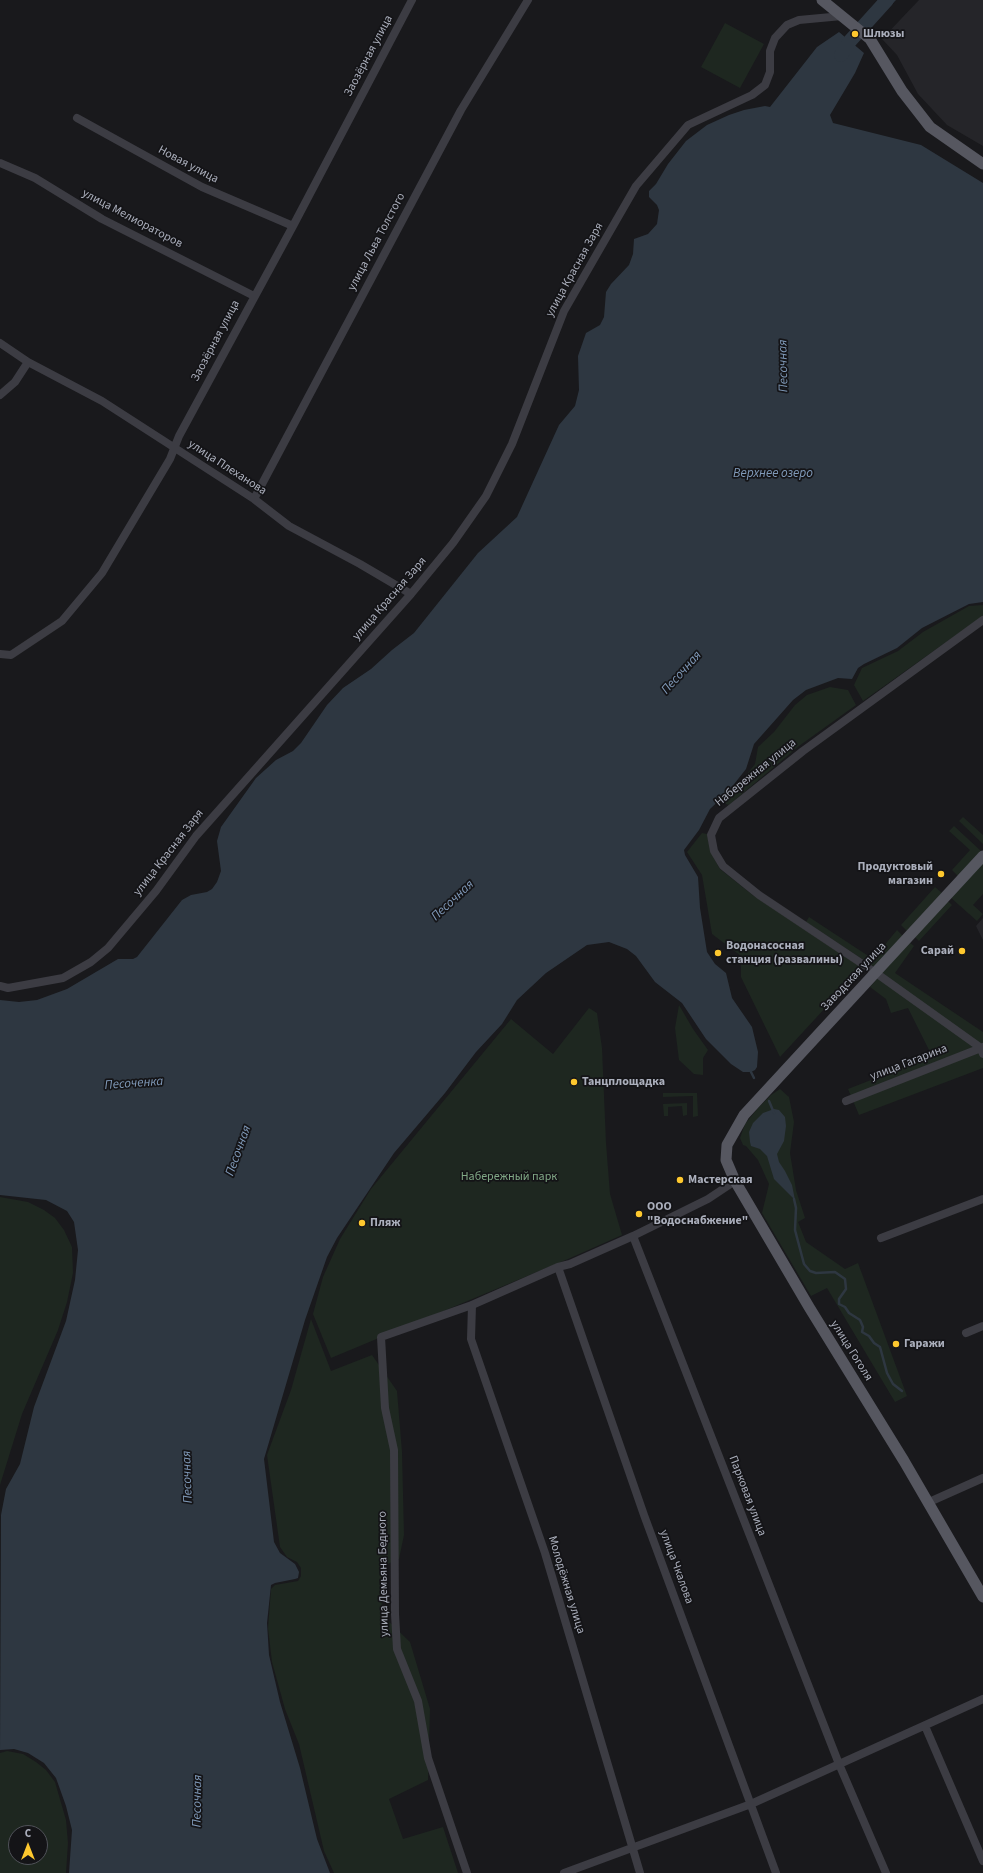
<!DOCTYPE html>
<html>
<head>
<meta charset="utf-8">
<style>
  body { margin:0 }
  #map { position:relative; width:983px; height:1873px; overflow:hidden; background:#19191c; font-family:"Source Sans 3",sans-serif }
  canvas { display:block }
  .north { position:absolute; left:8px; top:1825px; width:40px; height:40px; box-sizing:border-box; background:#141417; border:1px solid #505259; border-radius:50%; rotate:0deg; font-size:11px; font-weight:700; line-height:16px; text-align:center; color:#abafbc }
  .north::after { content:''; display:block; margin:auto; width:14px; height:18px; background:#fec82e; clip-path:polygon(50% 0,100% 100%,50% 72%,0 100%) }
</style>
</head>
<body>
<div id="map">
<canvas width="983" height="1873"></canvas>
<div class="north">С</div>
</div>
<script>
const c = document.querySelector('canvas').getContext('2d');
c.lineJoin = 'round';
function fillPath(path, color) {
  c.fillStyle = color;
  c.fill(path, 'evenodd');
}
function toPath(rows) {
  const path = new Path2D();
  for (const r of rows) {
    path.moveTo(r[0], r[1]);
    for (let i = 2; i < r.length; i += 2) path.lineTo(r[i], r[i + 1]);
  }
  return path;
}
function strokePath(path, color, width, dash) {
  c.strokeStyle = color;
  c.lineWidth = width;
  c.lineCap = dash ? 'butt' : 'round';
  c.setLineDash(dash || []);
  c.stroke(path);
}
function write(font, color, halo, rows, align = 'center') {
  c.font = font + ' "Source Sans 3",sans-serif';
  c.lineWidth = 3.5;
  c.setLineDash([]);
  c.textBaseline = 'middle';
  c.strokeStyle = halo;
  c.fillStyle = color;
  for (const [text, x, y, turn = 0] of rows) {
    c.save();
    c.translate(x, y);
    c.rotate((+turn || 0) * Math.PI / 180);
    c.textAlign = isNaN(turn) ? turn : align;
    if (halo) c.strokeText(text, 0, 0);
    c.fillText(text, 0, 0);
    c.restore();
  }
}
fillPath(toPath([
  [919,0,983,0,983,146,947,125,918,94,897,55,882,39],
  [983,918,983,940,976,926]
]), '#252529');
fillPath(toPath([
  [725,23,764,44,740,88,701,67],
  [983,605,983,616,863,701,854,685,862,668,898,651,923,632,969,606],
  [830,687,848,690,856,705,799,746,729,805,726,804,725,801,755,764,758,747,774,732,795,705,807,695],
  [963,817,983,835,983,844,959,821],
  [954,826,981,851,958,876,952,870,970,850,949,831],
  [702,833,707,834,711,853,720,869,754,896,862,968,780,1057,741,977,741,956,712,934,702,875,687,852],
  [983,861,983,894,973,905,983,914,977,921,950,897],
  [935,887,942,893,907,931,901,925],
  [947,900,952,905,919,941,914,936],
  [809,917,873,959,897,930,903,936,876,968,806,922],
  [909,942,914,946,895,973,983,1032,983,1068,859,1115,848,1089,932,1056,908,1008,891,1013,886,999,870,987],
  [679,1005,693,1029,708,1050,703,1058,703,1075,694,1074,679,1060,675,1028],
  [589,1008,597,1013,602,1048,606,1143,610,1194,622,1235,568,1259,331,1358,313,1314,323,1277,340,1239,371,1189,511,1019,553,1054],
  [780,1089,789,1097,794,1122,790,1153,796,1190,805,1218,798,1222,806,1242,845,1269,858,1263,907,1396,895,1402,827,1288,811,1296,762,1213,769,1184,758,1160,746,1146,743,1145,740,1138,745,1124,758,1108,771,1095],
  [663,1093,697,1093,698,1116,693,1117,693,1096,663,1097],
  [687,1103,687,1115,683,1116,682,1106,668,1107,668,1116,664,1116,663,1104],
  [0,1197,28,1202,44,1210,55,1218,64,1230,72,1247,73,1273,67,1302,58,1330,22,1414,0,1485],
  [311,1319,331,1371,372,1355,397,1391,402,1452,404,1535,399,1559,381,1567,382,1615,410,1642,430,1709,428,1780,389,1799,403,1839,443,1827,458,1873,334,1873,324,1851,299,1744,285,1709,272,1662,268,1628,271,1589,275,1585,298,1581,301,1576,301,1568,297,1562,287,1557,280,1547,267,1455,291,1390],
  [7,1751,23,1754,36,1762,46,1770,55,1782,66,1820,68,1843,66,1873,0,1873,0,1753],
  [16,1833,40,1833,40,1857,16,1857]
]), '#1e2720');
fillPath(toPath([
  [878,0,896,0,872,25,864,18],
  [839,32,864,53,855,73,830,115,833,123,921,145,983,183,983,602,969,604,922,628,897,648,864,664,858,668,852,679,838,678,806,690,793,700,754,744,746,769,727,793,710,809,699,830,684,850,685,855,698,877,700,908,707,952,715,964,726,973,732,998,752,1027,758,1052,757,1067,755,1070,751,1072,743,1072,731,1064,706,1039,682,1003,655,982,636,956,627,949,609,942,587,945,546,973,517,1000,502,1024,476,1052,445,1093,394,1153,337,1238,327,1257,305,1320,264,1459,274,1542,280,1553,295,1564,299,1572,298,1578,295,1579,275,1583,271,1585,267,1623,269,1655,280,1702,300,1768,317,1839,330,1873,69,1873,72,1830,66,1806,56,1778,44,1763,28,1753,14,1749,0,1750,1,1515,6,1489,20,1464,34,1407,66,1321,75,1280,78,1250,74,1222,67,1211,46,1200,0,1195,0,1000,19,1002,37,1000,67,989,118,959,133,959,137,957,182,900,191,895,207,892,212,889,217,882,221,871,217,841,221,827,256,778,276,760,293,751,301,743,327,705,343,688,371,669,392,650,414,633,478,553,517,517,559,425,575,406,579,390,578,356,586,333,600,325,604,317,606,292,611,284,629,265,633,254,634,239,648,234,657,224,659,210,657,205,649,197,649,191,656,184,668,164,686,141,707,125,729,115,744,110,765,106,770,107,817,47],
  [774,1109,779,1110,785,1117,786,1126,784,1141,777,1154,779,1162,785,1171,792,1185,795,1200,774,1179,767,1156,760,1149,751,1146,750,1142,749,1132,753,1123,763,1113]
]), '#2e3741');
strokePath(toPath([
  [751,1072,754,1078],
  [769,1101,774,1113],
  [794,1199,796,1208,795,1230,804,1264,810,1271,816,1273,835,1272,845,1279,846,1289,839,1299,839,1304,845,1307,849,1313,860,1320,863,1327,862,1332,869,1336,874,1343,880,1347,887,1373,893,1384,902,1391]
]), '#2e3741', 2.5);
strokePath(toPath([
  [841,55,850,41,887,0]
]), '#2e3741', 14);
strokePath(toPath([
  [77,118,202,187,293,226],
  [0,163,35,178,102,219,254,296],
  [0,343,28,362,102,401,254,499,289,526,360,564,411,594],
  [0,395,15,382,28,362],
  [254,499,461,110,528,0],
  [983,620,803,751,719,818,711,835,714,851,723,866,759,895,876,973,981,1048,983,1047],
  [0,654,11,655,62,621,102,573,170,459,179,436,293,226,412,0],
  [0,986,8,988,63,978,91,962,108,948,156,891,196,836,411,594,453,543,486,496,512,444,564,311,636,186,688,125,752,95,765,85,770,72,770,51,775,38,787,25,799,20,842,16],
  [846,1101,981,1048,983,1054],
  [633,1236,839,1764,886,1873],
  [881,1238,983,1199],
  [558,1267,644,1515,776,1873],
  [472,1305,471,1339,545,1553,640,1873],
  [966,1333,983,1326],
  [927,1503,983,1478],
  [925,1726,983,1861],
  [467,1873,428,1758,418,1701,397,1649,395,1614,394,1450,385,1408,381,1337,472,1305,558,1267,570,1264,633,1236,708,1199,735,1181],
  [564,1873,751,1804,983,1699]
]), '#3c3c43', 8);
strokePath(toPath([
  [822,0,870,39,902,91,930,127,983,164],
  [983,856,744,1115,727,1145,726,1160,735,1181,809,1307,904,1461,983,1597]
]), '#565760', 11);
for (const [x, y, r, color] of [
  [855,34,4,"#fec82e"],
  [941,874,4,"#fec82e"],
  [962,951,4,"#fec82e"],
  [718,953,4,"#fec82e"],
  [574,1082,4,"#fec82e"],
  [680,1180,4,"#fec82e"],
  [639,1214,4,"#fec82e"],
  [362,1223,4,"#fec82e"],
  [896,1344,4,"#fec82e"]
]) {
  const dot = new Path2D();
  dot.arc(x, y, r, 0, 2 * Math.PI);
  c.fillStyle = color;
  c.fill(dot);
  strokePath(dot, '#141417', 1.5);
}
write('bold 12px', '#abafbc', '#141417', [
  ["Шлюзы",863,34],
  ["Продуктовый",933,867,"right"],
  ["магазин",933,881,"right"],
  ["Водонасосная",726,946],
  ["станция (развалины)",726,960],
  ["Сарай",954,951,"right"],
  ["Танцплощадка",582,1082],
  ["Мастерская",688,1180],
  ["ООО",647,1207],
  ["\"Водоснабжение\"",647,1221],
  ["Пляж",370,1223],
  ["Гаражи",904,1344]
], 'left');
write('12px', '#abafbc', '#141417', [
  ["Заозёрная улица",369,56,-62],
  ["Новая улица",188,165,28],
  ["улица Мелиораторов",132,219,28],
  ["улица Льва Толстого",377,242,-62],
  ["улица Красная Заря",575,270,-61],
  ["Заозёрная улица",216,341,-62],
  ["улица Плеханова",227,468,33],
  ["улица Красная Заря",390,599,-49],
  ["Набережная улица",756,773,-39],
  ["улица Красная Заря",169,853,-52],
  ["Заводская улица",854,977,-47],
  ["улица Гагарина",909,1063,-21],
  ["улица Гоголя",851,1351,58],
  ["Парковая улица",747,1496,69],
  ["улица Чкалова",676,1567,70],
  ["улица Демьяна Бедного",384,1574,-91],
  ["Молодёжная улица",566,1585,73]
]);
write('12px', '#81a886', '#141417', [
  ["Набережный парк",509,1177]
]);
write('italic 13px', '#809ab9', '#141417', [
  ["Песочная",784,366,-91],
  ["Верхнее озеро",773,474],
  ["Песочная",682,673,-48],
  ["Песочная",453,901,-43],
  ["Песоченка",134,1084,-4],
  ["Песочная",239,1151,-70],
  ["Песочная",188,1477,-92],
  ["Песочная",198,1801,-89]
]);
</script>
</body>
</html>
